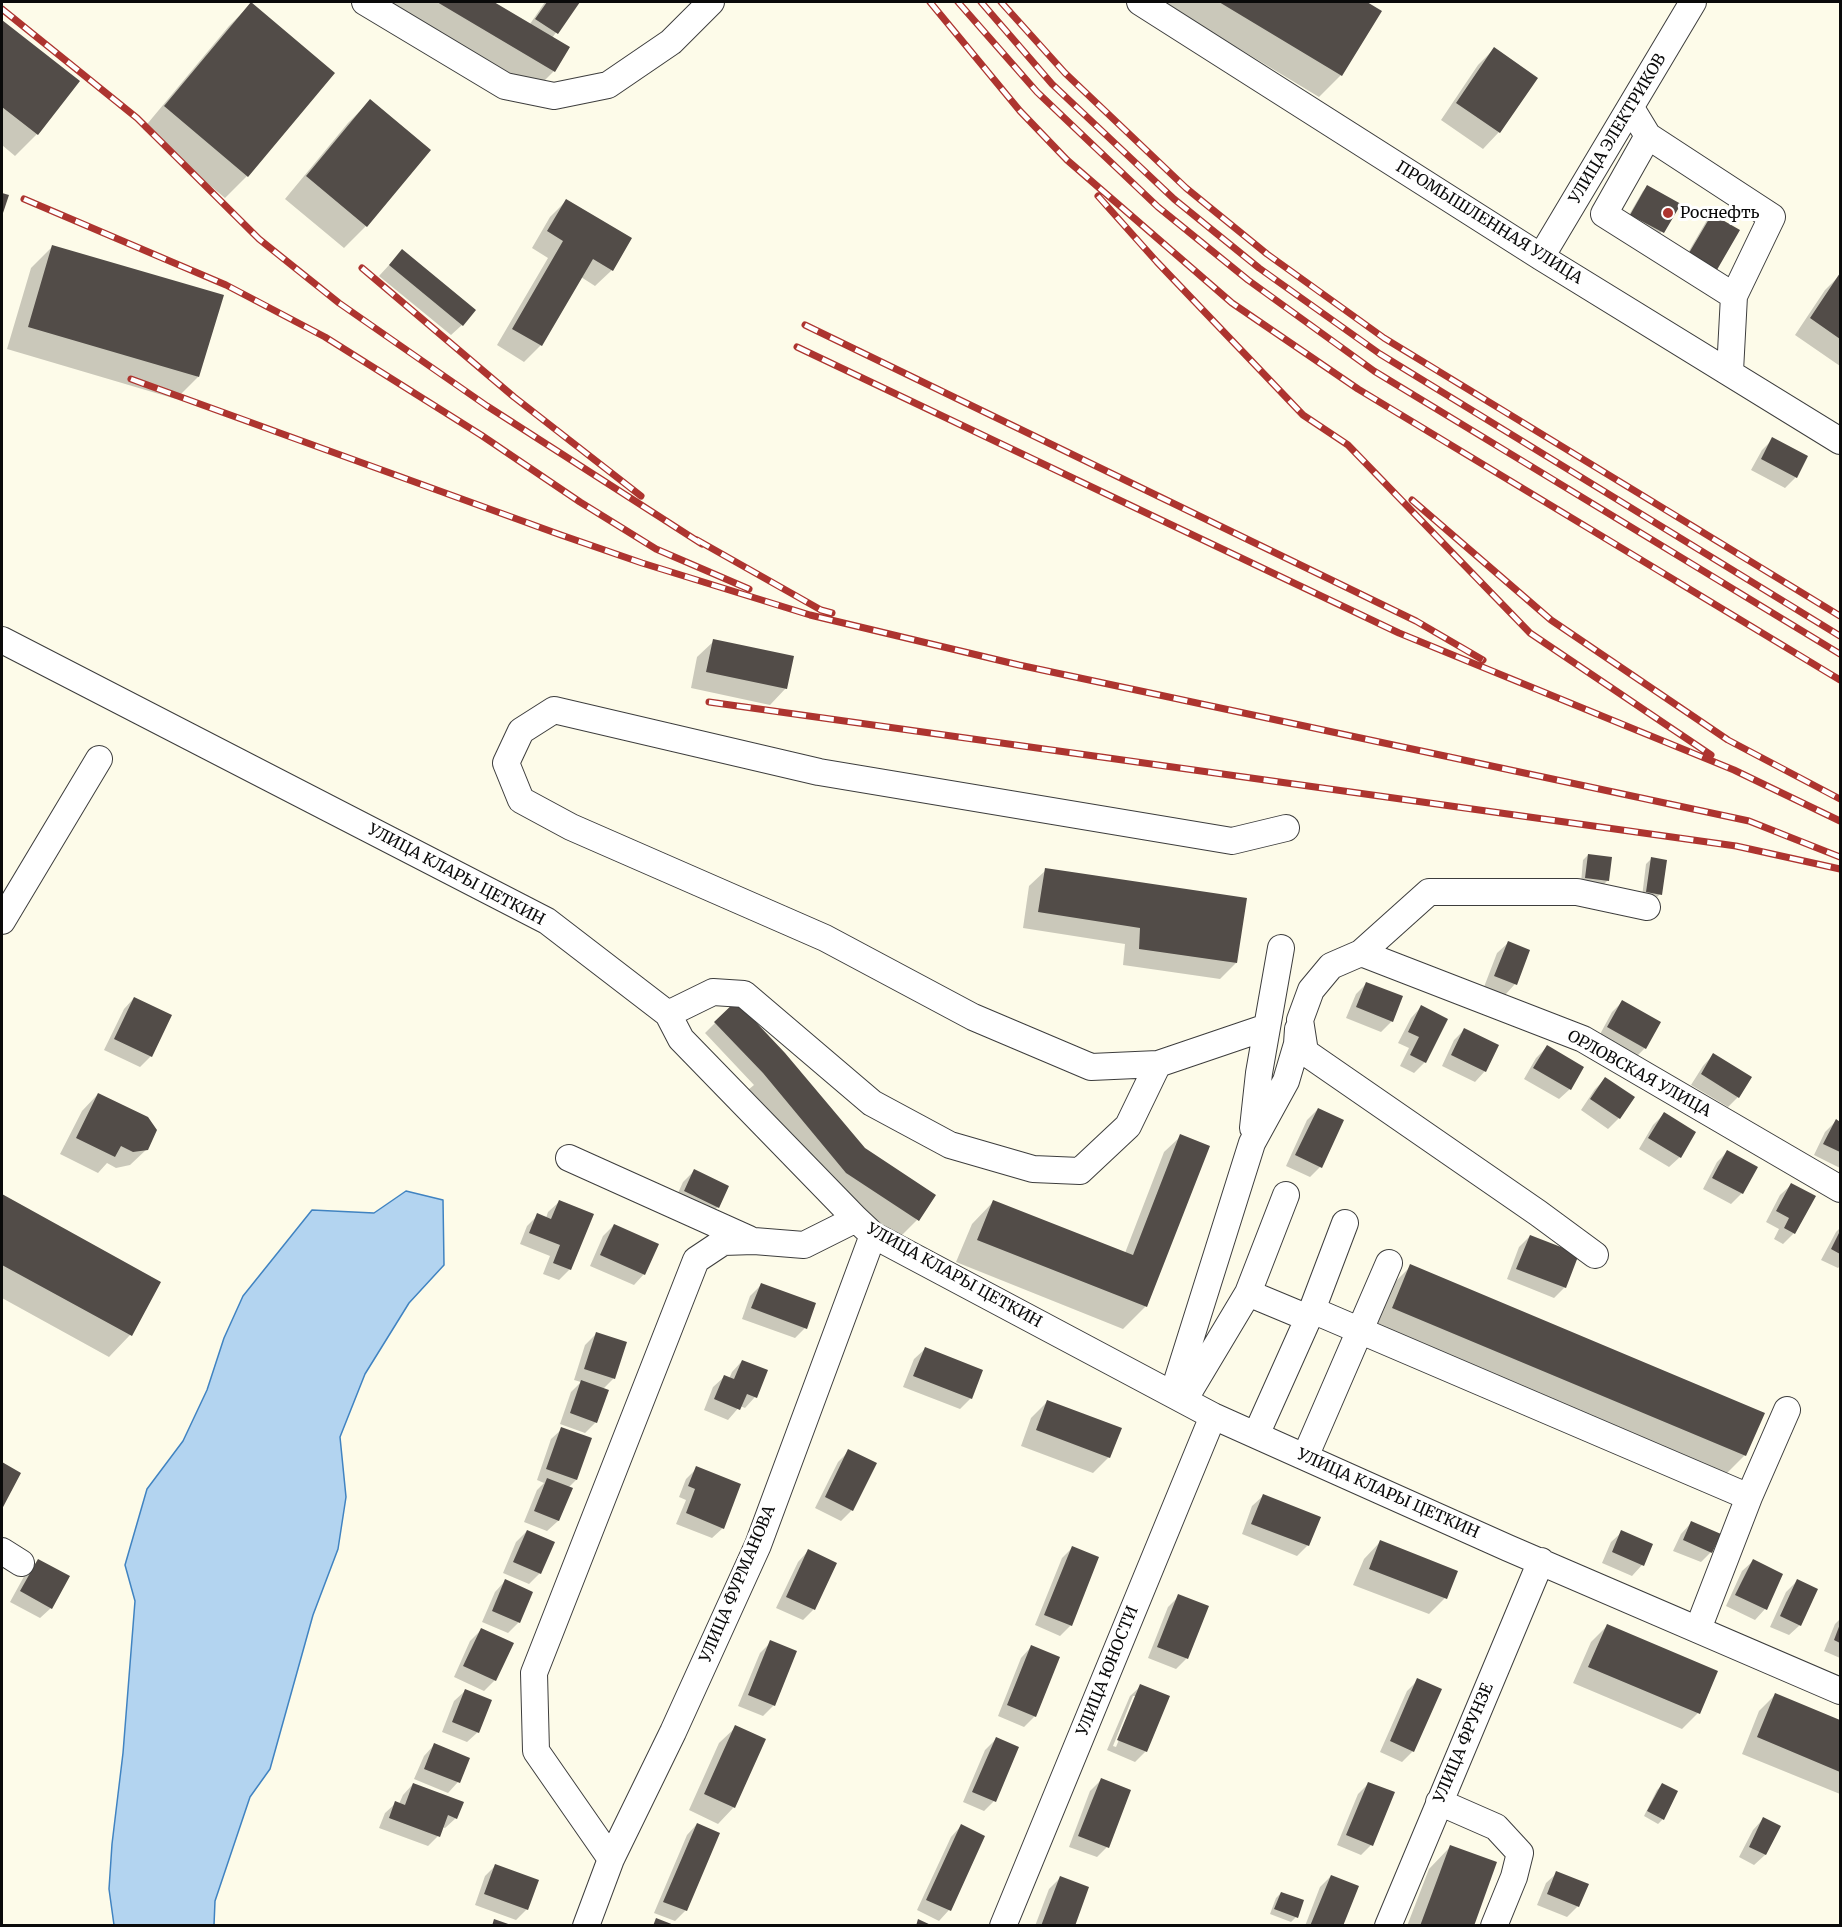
<!DOCTYPE html>
<html>
<head>
<meta charset="utf-8">
<style>
  body { margin:0 }
  #map { position:relative; width:1842px; height:1927px; overflow:hidden; background:#fdfbe9; font-family:Merriweather,serif }
  canvas { display:block }
  .frame { position:absolute; inset:0; border:3px solid #0a0a0a; pointer-events:none }
</style>
</head>
<body>
<div id="map">
<canvas width="1842" height="1927"></canvas>
<div class="frame"></div>
</div>
<script>
const c = document.querySelector('canvas').getContext('2d');
c.lineJoin = 'round';
function fillPath(path, color) {
  c.fillStyle = color;
  c.fill(path, 'evenodd');
}
function toPath(rows) {
  const path = new Path2D();
  for (const r of rows) {
    path.moveTo(r[0], r[1]);
    for (let i = 2; i < r.length; i += 2) path.lineTo(r[i], r[i + 1]);
  }
  return path;
}
function strokePath(path, color, width, dash) {
  c.strokeStyle = color;
  c.lineWidth = width;
  c.lineCap = dash ? 'butt' : 'round';
  c.setLineDash(dash || []);
  c.stroke(path);
}
function write(font, color, halo, rows, align = 'center') {
  c.font = font + ' Merriweather,serif';
  c.lineWidth = 6;
  c.setLineDash([]);
  c.textBaseline = 'middle';
  c.strokeStyle = halo;
  c.fillStyle = color;
  for (const [text, x, y, turn = 0] of rows) {
    c.save();
    c.translate(x, y);
    c.rotate((+turn || 0) * Math.PI / 180);
    c.textAlign = isNaN(turn) ? turn : align;
    if (halo) c.strokeText(text, 0, 0);
    c.fillText(text, 0, 0);
    c.restore();
  }
}
const water = toPath([
  [406,1191,443,1200,444,1265,409,1303,365,1374,340,1437,346,1497,338,1549,313,1615,270,1769,250,1797,215,1901,214,1925,114,1925,109,1889,112,1844,123,1753,135,1601,125,1565,147,1489,183,1441,207,1390,224,1338,243,1296,312,1210,374,1213,406,1191]
]);
fillPath(water, '#b3d4f0');
strokePath(water, '#4083c1', 1.5);
fillPath(toPath([
  [379,2,491,2,530,24,545,2,578,2,552,38,554,71,532,93],
  [1162,2,1364,2,1380,11,1341,75,1319,97],
  [251,4,247,176,225,198,143,129,229,26],
  [2,22,77,81,37,134,15,156,2,145],
  [1494,49,1536,78,1499,132,1483,149,1441,120,1478,65],
  [370,101,366,226,344,248,285,199,348,123],
  [1647,187,1679,204,1658,237,1626,220,1643,191],
  [566,201,612,270,595,286,581,277,541,345,524,362,497,345,548,258,532,248,550,217],
  [1712,215,1738,231,1682,263,1707,220],
  [53,246,198,377,176,399,7,349,31,268],
  [402,251,462,325,451,335,379,276],
  [1840,275,1840,366,1795,335,1825,290],
  [1773,439,1796,477,1785,488,1751,470,1762,450],
  [714,641,786,688,770,705,691,688,697,657],
  [1588,855,1608,880,1603,885,1581,883,1583,860],
  [1651,859,1660,894,1655,899,1642,897,1646,864],
  [1046,870,1236,963,1220,979,1123,965,1125,944,1023,928,1029,886],
  [1508,943,1515,984,1505,995,1484,987,1497,953],
  [1366,984,1392,1021,1381,1032,1346,1018,1356,994],
  [134,998,151,1056,140,1067,104,1050,124,1009],
  [1622,1002,1645,1048,1634,1059,1598,1038,1612,1012],
  [1421,1007,1425,1062,1414,1073,1400,1066,1409,1048,1398,1043,1411,1018],
  [715,1023,917,1220,901,1236,829,1189,748,1090,754,1085,705,1033],
  [1465,1029,1485,1071,1475,1082,1442,1066,1454,1040],
  [1547,1047,1570,1089,1559,1099,1524,1079,1536,1058],
  [1713,1055,1738,1097,1728,1107,1691,1085,1703,1066],
  [1605,1079,1619,1118,1608,1129,1581,1110,1595,1089],
  [98,1094,147,1149,130,1165,116,1168,107,1163,98,1173,60,1154,82,1111],
  [1318,1109,1320,1167,1310,1177,1286,1166,1307,1120],
  [1664,1114,1680,1157,1669,1167,1639,1149,1653,1125],
  [1836,1121,1840,1123,1840,1168,1814,1155,1825,1132],
  [1181,1136,1208,1146,1145,1307,1123,1329,956,1262,972,1224,993,1202,1125,1253,1164,1152],
  [1727,1152,1756,1167,1742,1193,1731,1204,1703,1189,1717,1162],
  [694,1171,718,1207,707,1217,674,1202,683,1182],
  [1791,1185,1794,1233,1783,1244,1774,1239,1779,1229,1766,1222,1780,1195],
  [2,1196,159,1282,130,1335,109,1357,2,1298],
  [559,1202,570,1269,559,1280,543,1274,550,1256,520,1244,527,1226,538,1215,546,1218,548,1212],
  [614,1225,644,1274,634,1285,590,1266,603,1236],
  [1840,1228,1840,1266,1838,1268,1821,1260,1836,1232],
  [1530,1236,1565,1287,1554,1298,1507,1279,1519,1247],
  [1411,1266,1745,1455,1723,1477,1371,1330,1389,1288],
  [761,1285,805,1328,795,1338,742,1319,750,1296],
  [596,1334,625,1343,613,1379,603,1389,596,1422,585,1433,560,1424,571,1392,581,1382,574,1380,585,1345],
  [925,1349,971,1398,960,1409,903,1387,914,1359],
  [742,1361,766,1371,755,1397,745,1408,740,1406,728,1420,704,1410,713,1387,724,1377,729,1379,732,1372],
  [1048,1401,1109,1457,1093,1473,1021,1446,1031,1418],
  [562,1429,576,1480,568,1488,571,1489,558,1521,547,1531,524,1522,537,1490,544,1483,537,1480,551,1439],
  [849,1451,852,1510,841,1521,815,1508,838,1462],
  [2,1464,19,1473,2,1506],
  [697,1468,723,1528,712,1538,676,1524,686,1500,679,1497,686,1479],
  [1263,1496,1308,1545,1297,1556,1242,1534,1252,1506],
  [1691,1523,1711,1552,1701,1562,1673,1551,1681,1534],
  [527,1531,540,1573,529,1584,503,1573,516,1542],
  [1622,1532,1651,1545,1642,1565,1632,1576,1602,1563,1611,1542],
  [1380,1542,1445,1598,1429,1614,1353,1585,1364,1559],
  [1072,1548,1071,1625,1060,1636,1035,1625,1062,1558],
  [808,1551,835,1563,813,1610,803,1620,776,1608,798,1562],
  [38,1561,51,1608,40,1618,10,1602,27,1571],
  [1753,1561,1765,1609,1755,1620,1726,1606,1742,1571],
  [505,1581,519,1622,508,1633,482,1622,495,1592],
  [1797,1581,1800,1625,1789,1635,1770,1627,1786,1592],
  [1179,1596,1207,1607,1186,1659,1176,1669,1148,1658,1168,1607],
  [1840,1619,1840,1658,1824,1651,1835,1624],
  [1607,1626,1698,1713,1682,1729,1573,1683,1591,1642],
  [481,1630,495,1680,484,1691,454,1677,470,1641],
  [771,1642,774,1705,763,1716,738,1706,760,1653],
  [1031,1647,1035,1716,1024,1727,998,1716,1021,1658],
  [1418,1680,1413,1751,1402,1762,1380,1752,1407,1691],
  [1141,1686,1146,1751,1135,1762,1107,1750,1130,1696],
  [1133,1696,1137,1696,1116,1747,1113,1746],
  [465,1691,478,1732,467,1742,442,1732,454,1701],
  [1775,1695,1840,1722,1840,1794,1742,1754,1759,1711],
  [736,1727,734,1807,718,1824,689,1810,719,1743],
  [996,1739,994,1801,984,1811,963,1802,985,1750],
  [434,1745,458,1782,448,1793,414,1779,424,1756],
  [1101,1780,1107,1847,1097,1857,1069,1847,1090,1791],
  [1369,1783,1371,1845,1361,1855,1337,1845,1358,1794],
  [413,1784,456,1818,445,1828,442,1827,438,1836,428,1846,379,1828,385,1813,396,1803,399,1804,403,1795],
  [1662,1785,1663,1819,1658,1824,1644,1816,1657,1790],
  [1763,1819,1779,1827,1765,1855,1754,1865,1739,1857,1753,1830],
  [697,1824,686,1910,675,1921,654,1913,687,1835],
  [961,1826,949,1910,939,1921,917,1910,951,1837],
  [1450,1847,1472,1926,1407,1926,1429,1869],
  [496,1865,527,1909,516,1920,475,1905,485,1876],
  [1557,1873,1578,1906,1567,1917,1537,1905,1546,1883],
  [1331,1876,1342,1926,1305,1926,1320,1887],
  [1060,1878,1073,1926,1035,1926,1049,1889],
  [1281,1893,1296,1917,1291,1922,1270,1914,1276,1898]
]), '#0003');
fillPath(toPath([
  [251,2,335,73,248,177,164,106],
  [437,2,494,2,570,47,555,72],
  [547,2,580,2,558,34,535,19],
  [1219,2,1367,2,1382,11,1342,76],
  [2,20,80,81,38,135,2,107],
  [1494,47,1538,78,1500,133,1456,103],
  [370,99,431,150,367,227,306,176],
  [1647,185,1681,204,1664,233,1630,215],
  [2,193,9,195,2,216],
  [566,199,632,238,613,271,593,259,542,346,512,329,563,241,547,231],
  [1712,214,1740,230,1714,275,1686,258],
  [52,245,224,295,199,377,28,327],
  [402,249,476,310,463,326,389,265],
  [1840,273,1840,339,1810,318],
  [1772,437,1808,456,1797,478,1761,459],
  [713,639,794,656,787,689,706,672],
  [1588,854,1612,857,1609,881,1585,878],
  [1651,857,1667,860,1662,895,1646,892],
  [1045,868,1247,898,1237,963,1139,949,1140,928,1038,912],
  [1508,941,1530,950,1517,985,1494,976],
  [1366,982,1403,996,1393,1022,1356,1007],
  [134,997,172,1015,152,1057,114,1039],
  [1622,1000,1661,1022,1646,1049,1607,1027],
  [736,1001,785,1053,865,1148,936,1195,919,1221,846,1173,763,1073,714,1022],
  [1421,1005,1448,1019,1426,1063,1410,1055,1419,1037,1408,1032],
  [1464,1028,1499,1045,1486,1072,1451,1055],
  [1547,1045,1584,1067,1571,1090,1533,1068],
  [1713,1053,1752,1077,1739,1098,1701,1074],
  [1605,1077,1635,1097,1620,1119,1590,1099],
  [98,1093,148,1117,157,1130,148,1150,133,1152,121,1146,115,1157,76,1138],
  [1318,1108,1344,1120,1322,1168,1295,1155],
  [1664,1112,1696,1132,1681,1158,1648,1138],
  [1836,1119,1840,1122,1840,1152,1823,1144],
  [1180,1134,1210,1146,1147,1307,977,1240,993,1200,1133,1255],
  [1727,1150,1758,1167,1743,1194,1712,1178],
  [694,1169,729,1186,719,1208,684,1191],
  [1791,1183,1816,1196,1795,1234,1784,1228,1789,1218,1776,1211],
  [2,1194,161,1282,132,1336,2,1265],
  [559,1200,594,1214,571,1270,553,1263,560,1245,529,1233,537,1213,551,1219],
  [614,1224,659,1244,645,1275,600,1255],
  [1840,1231,1840,1254,1831,1249],
  [1530,1235,1579,1254,1566,1288,1516,1269],
  [1410,1264,1765,1413,1746,1456,1392,1308],
  [761,1283,816,1303,807,1329,751,1308],
  [596,1332,627,1342,615,1379,584,1369],
  [925,1347,983,1370,972,1399,913,1376],
  [742,1360,768,1370,757,1398,747,1394,740,1410,714,1399,724,1375,734,1379],
  [581,1380,609,1390,597,1423,570,1413],
  [1047,1400,1122,1428,1110,1458,1036,1430],
  [561,1427,592,1438,577,1480,546,1469],
  [848,1449,877,1463,853,1511,825,1497],
  [2,1462,21,1473,2,1509],
  [696,1466,741,1484,724,1529,686,1513,695,1489,688,1486],
  [547,1478,573,1488,559,1521,534,1511],
  [1263,1494,1321,1517,1309,1546,1251,1524],
  [1691,1521,1721,1534,1712,1553,1683,1540],
  [527,1530,555,1542,541,1574,513,1562],
  [1621,1530,1653,1544,1644,1566,1612,1552],
  [1380,1540,1458,1571,1447,1599,1369,1569],
  [1072,1546,1099,1557,1072,1626,1044,1615],
  [808,1549,837,1563,815,1610,786,1597],
  [38,1559,70,1576,52,1609,20,1591],
  [1753,1559,1783,1574,1767,1610,1735,1595],
  [505,1579,533,1592,520,1623,492,1611],
  [1797,1579,1818,1589,1801,1626,1780,1616],
  [1178,1594,1209,1606,1188,1659,1157,1647],
  [1607,1624,1718,1671,1700,1714,1588,1667],
  [1840,1624,1840,1643,1834,1640],
  [481,1628,514,1643,496,1681,463,1666],
  [770,1640,797,1651,775,1706,748,1695],
  [1031,1645,1060,1657,1036,1717,1007,1705],
  [1417,1678,1442,1689,1414,1752,1390,1741],
  [1140,1684,1170,1696,1147,1752,1117,1740],
  [465,1689,492,1700,479,1733,452,1722],
  [1775,1693,1840,1720,1840,1772,1757,1737],
  [735,1725,766,1739,735,1808,704,1794],
  [996,1737,1019,1747,996,1802,972,1792],
  [434,1743,470,1758,460,1783,424,1769],
  [1101,1778,1131,1790,1109,1848,1078,1836],
  [1368,1782,1395,1792,1373,1846,1346,1835],
  [413,1783,464,1802,457,1819,448,1815,440,1837,389,1818,395,1801,405,1805],
  [1662,1783,1678,1791,1664,1820,1647,1811],
  [1763,1817,1781,1826,1766,1855,1749,1847],
  [697,1823,720,1833,687,1911,663,1902],
  [961,1824,985,1836,951,1911,926,1900],
  [1450,1845,1497,1862,1474,1926,1420,1926],
  [495,1864,539,1880,528,1910,484,1894],
  [1556,1871,1589,1884,1579,1907,1547,1894],
  [1331,1875,1359,1886,1343,1926,1310,1926],
  [1060,1876,1089,1887,1075,1926,1041,1926],
  [1281,1892,1304,1900,1298,1918,1274,1909],
  [656,1918,674,1925,674,1926,653,1926],
  [494,1919,511,1925,511,1926,492,1926],
  [918,1919,933,1926,916,1926]
]), '#524c48');
const minor = toPath([
  [365,2,505,86,554,96,608,85,671,42,711,2],
  [1140,2,1541,257,1840,441],
  [1631,108,1648,136,1772,217,1734,296,1730,371],
  [1648,136,1604,214,1734,296],
  [1541,257,1693,2],
  [2,640,547,921,668,1014,681,1039,856,1219,873,1235,1213,1416,1508,1548,1840,1691],
  [2,921,99,759],
  [1361,953,1583,1039,1840,1189],
  [668,1014,713,992,744,994,872,1103,950,1145,1033,1169,1080,1171,1128,1126,1158,1064],
  [1267,1027,1158,1064,1091,1067,973,1017,825,938,571,827,521,800,506,763,521,731,554,710,819,772,1232,841,1286,828],
  [1253,1128,1259,1073,1281,948],
  [569,1158,749,1239],
  [1595,1255,1538,1213,1305,1052,1300,1020,1311,990,1331,966,1361,953,1429,892,1577,892,1647,907],
  [1248,1293,1308,1318],
  [1312,1310,1749,1497],
  [1173,1394,1252,1143,1286,1081,1297,1044,1298,1029],
  [1184,1400,1248,1293,1286,1195],
  [1256,1435,1312,1310,1345,1223],
  [1305,1457,1389,1263],
  [2,1551,21,1563],
  [1698,1629,1749,1497,1787,1410],
  [1439,1802,1496,1827,1520,1853,1514,1877,1494,1926],
  [611,1859,536,1751,534,1673,696,1260,723,1242,754,1241,804,1245,856,1219],
  [586,1926,611,1859,673,1732,758,1545,873,1235],
  [1003,1926,1213,1416],
  [1388,1926,1541,1561]
]);
strokePath(minor, '#3d3d3d', 28);
strokePath(minor, '#fff', 26);
const rail = toPath([
  [930,2,1020,111,1067,160,1232,303,1358,389,1840,680],
  [958,2,1037,92,1158,207,1248,280,1374,371,1840,654],
  [981,2,1052,84,1174,199,1259,268,1380,354,1840,636],
  [1001,2,1065,73,1186,188,1267,254,1384,338,1840,616],
  [2,9,137,118,259,239,339,303,487,406,702,544],
  [1098,196,1157,262,1303,415,1348,445,1530,633,1711,755],
  [24,199,226,285,325,337,481,435,580,502,656,549,749,589],
  [362,268,514,397,641,496],
  [805,325,1416,621,1483,660],
  [797,347,1399,633,1734,770,1840,821],
  [131,379,561,535,642,563,810,615,1019,665,1749,821,1840,857],
  [1412,500,1551,620,1728,740,1840,799],
  [697,540,821,610,832,613],
  [709,702,1736,846,1840,869]
]);
strokePath(rail, '#ad342f', 7);
strokePath(rail, '#fff', 4.5, [14]);
for (const [x, y, r, color] of [
  [1668,213,6,"#ad342f"]
]) {
  const dot = new Path2D();
  dot.arc(x, y, r, 0, 2 * Math.PI);
  c.fillStyle = color;
  c.fill(dot);
  strokePath(dot, '#fff', 2);
}
write('16px', '#0a0a0a', '#fff', [
  ["УЛИЦА ЭЛЕКТРИКОВ",1618,129,-59],
  ["ПРОМЫШЛЕННАЯ УЛИЦА",1489,223,32],
  ["УЛИЦА КЛАРЫ ЦЕТКИН",456,875,28],
  ["ОРЛОВСКАЯ УЛИЦА",1639,1074,29],
  ["УЛИЦА КЛАРЫ ЦЕТКИН",954,1276,29],
  ["УЛИЦА КЛАРЫ ЦЕТКИН",1388,1494,24],
  ["УЛИЦА ФУРМАНОВА",738,1584,-67],
  ["УЛИЦА ЮНОСТИ",1108,1671,-68],
  ["УЛИЦА ФРУНЗЕ",1464,1743,-67]
]);
write('16px', '#0a0a0a', '#fff', [
  ["Роснефть",1680,213]
], 'left');
</script>
</body>
</html>
